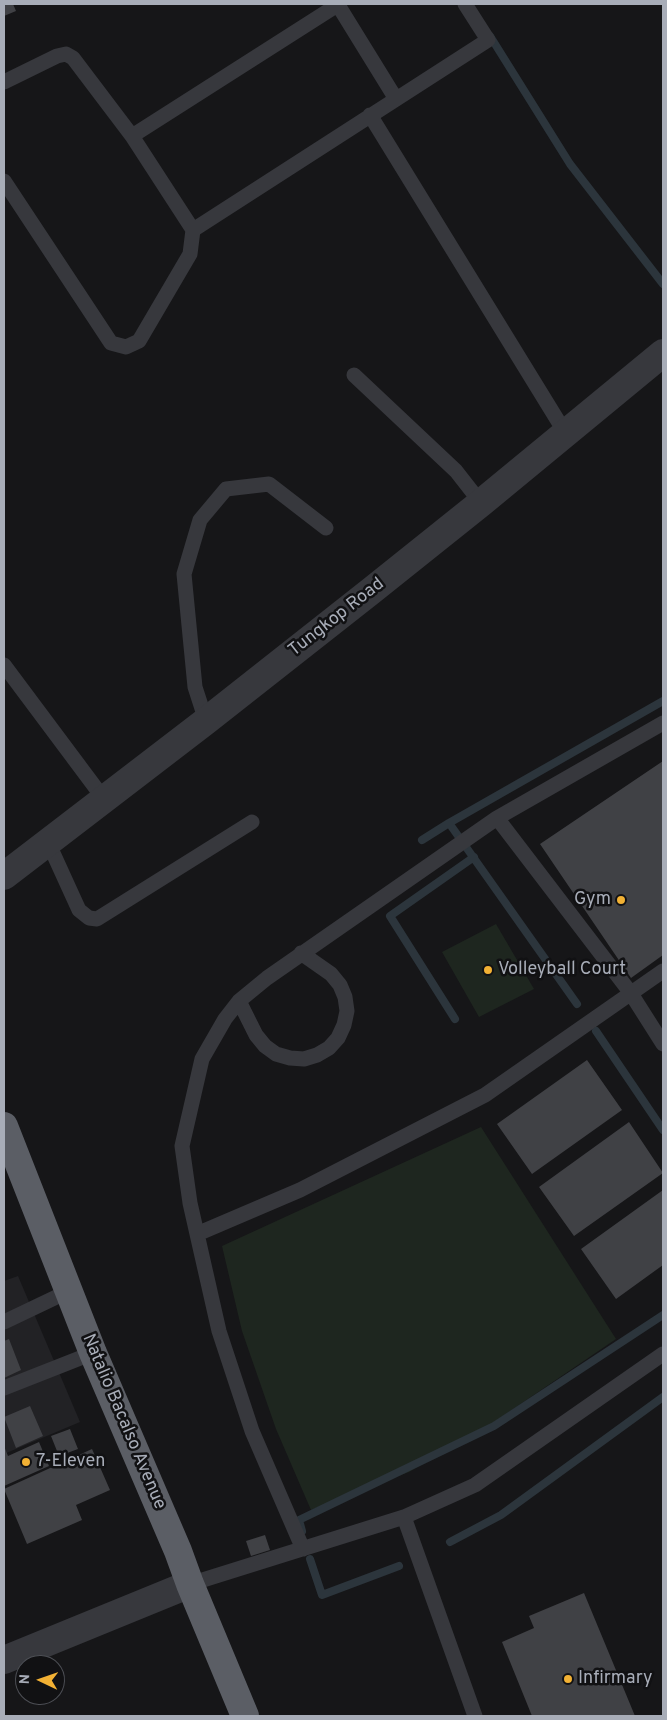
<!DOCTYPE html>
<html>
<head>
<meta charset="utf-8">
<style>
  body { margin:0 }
  #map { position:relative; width:667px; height:1720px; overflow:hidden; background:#161618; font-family:Overpass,sans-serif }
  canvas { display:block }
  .frame { position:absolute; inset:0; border:5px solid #a8adb8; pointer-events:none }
  .north { position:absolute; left:15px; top:1655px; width:50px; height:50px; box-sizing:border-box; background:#111113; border:1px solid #4d4f55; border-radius:50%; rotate:273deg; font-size:14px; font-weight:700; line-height:20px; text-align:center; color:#a8adb8 }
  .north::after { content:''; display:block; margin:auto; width:18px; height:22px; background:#f2b134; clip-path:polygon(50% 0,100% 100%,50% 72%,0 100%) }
</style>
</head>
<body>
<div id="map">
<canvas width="667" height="1720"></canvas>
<div class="frame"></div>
<div class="north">N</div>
</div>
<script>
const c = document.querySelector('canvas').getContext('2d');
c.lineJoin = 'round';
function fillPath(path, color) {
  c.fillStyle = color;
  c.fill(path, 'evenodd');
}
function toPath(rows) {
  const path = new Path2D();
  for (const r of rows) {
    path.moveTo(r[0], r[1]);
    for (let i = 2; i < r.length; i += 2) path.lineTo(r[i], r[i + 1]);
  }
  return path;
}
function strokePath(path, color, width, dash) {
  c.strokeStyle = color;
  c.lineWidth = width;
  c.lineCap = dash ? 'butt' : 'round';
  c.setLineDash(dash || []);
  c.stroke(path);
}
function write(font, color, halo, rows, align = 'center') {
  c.font = font + ' Overpass,sans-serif';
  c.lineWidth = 5;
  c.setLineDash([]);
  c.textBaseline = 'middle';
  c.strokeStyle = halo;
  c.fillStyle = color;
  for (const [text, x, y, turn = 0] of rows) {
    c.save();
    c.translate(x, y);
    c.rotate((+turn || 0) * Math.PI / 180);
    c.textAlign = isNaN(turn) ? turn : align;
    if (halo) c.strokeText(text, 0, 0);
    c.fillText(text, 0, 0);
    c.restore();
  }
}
fillPath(toPath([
  [18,1276,80,1422,4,1454,4,1281]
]), '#222225');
fillPath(toPath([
  [496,924,534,989,479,1017,442,952],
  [481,1127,616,1339,475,1435,409,1472,311,1510,276,1429,242,1331,222,1246]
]), '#1e261f');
strokePath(toPath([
  [490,36,570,164,663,284],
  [449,823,577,1004],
  [422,840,449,823,663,701],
  [455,1019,390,916,474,857],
  [596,1031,663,1130],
  [302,1531,299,1520,494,1426,663,1315],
  [450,1542,501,1515,663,1397],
  [310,1559,322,1595,399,1566]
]), '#2c353c', 8);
fillPath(toPath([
  [4,4,13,4,16,11,4,16],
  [663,761,663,955,631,978,540,844],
  [587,1060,622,1110,532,1174,497,1124],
  [629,1122,663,1173,574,1236,539,1187],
  [663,1190,663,1265,616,1299,581,1249],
  [9,1339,21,1370,4,1378,4,1341],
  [30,1406,43,1436,16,1448,4,1417],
  [70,1429,78,1449,59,1456,51,1436],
  [39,1442,49,1466,4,1486,4,1446,8,1456],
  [92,1449,110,1490,76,1505,82,1520,27,1544,4,1489],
  [265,1535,270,1550,251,1556,246,1541],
  [584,1593,635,1716,532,1716,502,1642,534,1628,529,1616]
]), '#404145');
strokePath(toPath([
  [338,5,396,99],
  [4,82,57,56,66,54,73,58,132,136,193,230],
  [370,115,566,434],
  [132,136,339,4],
  [4,181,111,343,126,347,139,341,190,254,193,230,488,40,465,4],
  [354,375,456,471,481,503],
  [4,665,104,799],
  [206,721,195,687,184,574,200,520,226,489,269,484,326,528],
  [497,818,630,992,663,1044],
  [48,842,79,910,89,918,97,919,252,822],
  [239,1001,256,1035,265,1046,276,1054,290,1058,304,1059,317,1055,329,1048,338,1038,344,1025,347,1011,345,997,340,985,331,974,301,953],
  [197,1234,300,1190,485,1095,663,971],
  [4,1322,69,1291],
  [4,1388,93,1353],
  [404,1517,475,1716],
  [303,1549,252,1431,219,1331,190,1203,182,1146,202,1059,225,1019,239,1001,267,978,497,818,663,723],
  [190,1584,404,1517,475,1485,663,1354]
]), '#37383d', 15);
strokePath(toPath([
  [4,1660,190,1584]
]), '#37383d', 28);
strokePath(toPath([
  [4,876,206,721,371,591,481,503,663,353]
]), '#37383d', 28);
strokePath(toPath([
  [4,1126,93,1353,178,1551,190,1584,245,1716]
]), '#5b5e65', 28);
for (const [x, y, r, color] of [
  [621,900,5,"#f2b134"],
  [488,970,5,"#f2b134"],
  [26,1462,5,"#f2b134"],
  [568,1679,5,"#f2b134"]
]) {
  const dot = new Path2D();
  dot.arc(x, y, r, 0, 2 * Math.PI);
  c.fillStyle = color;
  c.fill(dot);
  strokePath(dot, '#111113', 2);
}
write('18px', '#a8adb8', '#111113', [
  ["Tungkop Road",337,618,-38],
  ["Natalio Bacalso Avenue",123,1422,67]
]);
write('18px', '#a8adb8', '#111113', [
  ["Gym",611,900,"right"],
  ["Volleyball Court",498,970],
  ["7-Eleven",36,1462],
  ["Infirmary",578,1679]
], 'left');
</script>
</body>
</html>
